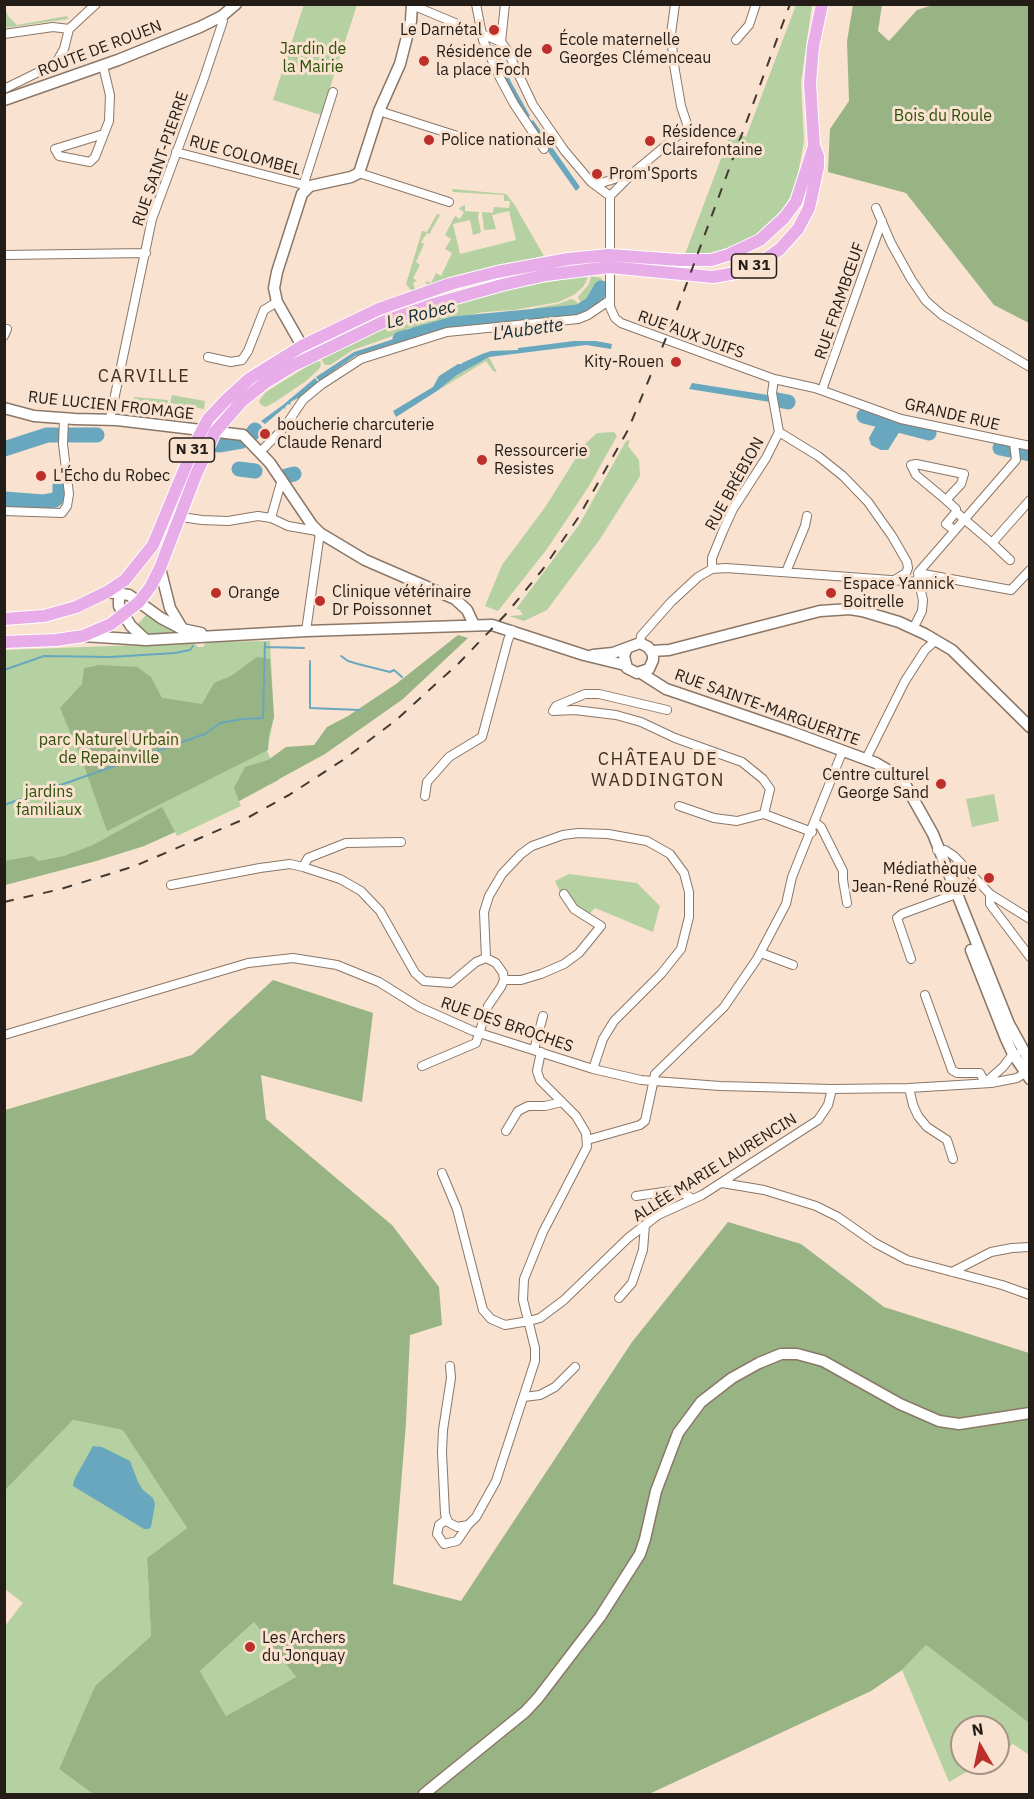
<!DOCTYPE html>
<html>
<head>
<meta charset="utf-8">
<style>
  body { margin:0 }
  #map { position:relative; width:1034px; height:1799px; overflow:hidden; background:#f9e2d0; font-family:"IBM Plex Sans",sans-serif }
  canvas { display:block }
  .frame { position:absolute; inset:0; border:6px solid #241c16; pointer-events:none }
  .north { position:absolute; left:950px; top:1715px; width:60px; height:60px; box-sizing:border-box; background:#f9e2d0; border:2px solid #a49386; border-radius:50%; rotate:351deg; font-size:16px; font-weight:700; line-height:24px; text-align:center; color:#241c16 }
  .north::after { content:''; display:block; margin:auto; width:21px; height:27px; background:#bd2f2a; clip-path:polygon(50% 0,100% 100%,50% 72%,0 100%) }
</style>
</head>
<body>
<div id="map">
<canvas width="1034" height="1799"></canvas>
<div class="frame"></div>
<div class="north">N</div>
</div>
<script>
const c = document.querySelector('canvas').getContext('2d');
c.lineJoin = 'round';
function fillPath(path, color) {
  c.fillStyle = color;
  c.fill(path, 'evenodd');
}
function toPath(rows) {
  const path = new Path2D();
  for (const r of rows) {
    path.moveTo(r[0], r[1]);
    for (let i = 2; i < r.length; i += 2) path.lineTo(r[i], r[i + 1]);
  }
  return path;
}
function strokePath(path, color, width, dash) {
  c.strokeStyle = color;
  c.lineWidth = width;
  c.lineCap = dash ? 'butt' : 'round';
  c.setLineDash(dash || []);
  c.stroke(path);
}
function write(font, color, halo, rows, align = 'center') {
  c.font = font + ' "IBM Plex Sans",sans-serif';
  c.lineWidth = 6;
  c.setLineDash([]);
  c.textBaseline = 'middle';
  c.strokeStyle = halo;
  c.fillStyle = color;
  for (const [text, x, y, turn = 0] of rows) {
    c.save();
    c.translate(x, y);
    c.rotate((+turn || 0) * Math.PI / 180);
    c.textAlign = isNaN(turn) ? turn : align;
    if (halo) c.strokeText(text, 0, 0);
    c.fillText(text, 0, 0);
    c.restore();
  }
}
fillPath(toPath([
  [304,4,357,5,321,115,273,100],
  [4,5,8,16,17,25,67,16,68,19,5,28],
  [796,5,812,5,801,82,804,141,796,185,785,207,770,224,754,237,735,248,712,254,684,257,731,132,746,137],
  [452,189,506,194,514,204,544,256,461,276,412,291,406,284,422,231,427,232,437,214,440,215,431,231,430,234,427,233,421,242,424,244,416,262,420,265,413,278,417,281,413,283,415,289,427,285,426,281,431,283,436,273,441,276,452,253,445,249,451,239,445,235,455,216,460,219,464,212,459,209,462,206,465,205,465,211,479,212,478,218,481,231,480,233,473,235,470,220,453,224,460,254,516,240,509,211,492,215,496,229,484,230,482,212,493,213,494,207,509,208,510,201,504,201,504,195,453,192],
  [588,275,586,282,583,287,575,294,559,302,514,310,484,312,438,321,418,328,408,328,390,337,353,350,330,365,325,365,321,359,322,356,361,337,411,317,496,291],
  [591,276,601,278,604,283,603,288,598,288,593,299,583,307,578,297,589,284],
  [571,299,576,301,581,308,569,312,532,314,535,308,558,304],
  [489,357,497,372,493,371,486,361,437,391,457,375],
  [317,360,321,363,320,368,306,381,278,400,266,407,261,405,259,401,266,392],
  [172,395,205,401,204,409,170,403],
  [134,397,168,400,166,417,133,413],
  [614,432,617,436,589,486,547,549,498,611,485,606,502,565,546,506,584,445,597,433],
  [630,440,628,446,639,460,640,476,600,539,547,610,524,621,509,616,523,615,520,610,516,609,579,525,626,441],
  [147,614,194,635,148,635,136,626],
  [270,641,274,717,267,751,279,780,239,801,241,806,177,836,175,832,144,846,96,861,5,885,4,650,194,643,198,647,203,647,206,642],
  [994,794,999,821,972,827,966,799],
  [569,874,637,883,660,906,653,932,595,908,589,914,575,904,566,891,560,892,555,881],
  [73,1420,124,1430,187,1528,147,1558,151,1636,95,1686,59,1769,93,1794,5,1794,5,1626,23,1603,5,1589,4,1490],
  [254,1622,296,1677,226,1716,200,1671],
  [926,1645,1029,1723,1029,1755,1013,1744,998,1753,998,1727,962,1727,962,1763,982,1763,949,1782,902,1670]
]), '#b5d0a1');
fillPath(toPath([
  [853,5,882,5,878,31,889,41,917,10,933,5,1029,5,1029,323,994,305,906,193,828,172,830,129,849,101,847,41],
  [458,635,468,638,403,699,325,754,239,801,234,788,245,767,268,760,286,747,314,745,327,727,348,716,396,684],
  [257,657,270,659,274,717,269,734,268,750,107,831,82,760,60,708,82,684,84,668,100,665,137,667,151,677,162,698,202,704,214,683,231,676],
  [162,807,175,832,144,846,96,861,5,885,5,861,32,856,39,861,64,856,93,845],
  [273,980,373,1013,362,1102,261,1075,266,1119,392,1225,439,1287,442,1325,410,1335,406,1423,393,1584,461,1601,632,1342,728,1222,801,1244,884,1307,1029,1353,1029,1723,926,1645,902,1670,871,1691,649,1794,93,1794,59,1769,95,1686,151,1636,147,1558,187,1528,123,1430,73,1420,5,1490,5,1110,192,1055],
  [254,1622,296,1677,226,1716,200,1671]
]), '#98b484');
fillPath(toPath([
  [488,44,495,46,511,82,530,116,525,119,511,94],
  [533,120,580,187,576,191,528,123],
  [581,308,583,313,575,315,521,320,520,315,569,312],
  [418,331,418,336,355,356,319,381,316,377,354,352],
  [574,341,596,341,612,344,611,349,586,345,489,357,457,375,437,391,396,417,393,411,433,387,439,376,458,364,462,364,462,363,482,354,491,351,518,350,518,348],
  [315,378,318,382,299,400,298,398,292,401,290,403,291,405,288,404,285,407,286,409,284,408,265,424,261,421,283,405],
  [692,383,768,395,770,402,689,389],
  [882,426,900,431,888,450,881,450,871,445,869,438,875,427],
  [93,1446,102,1447,130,1461,138,1482,143,1490,153,1498,155,1504,151,1527,148,1529,144,1529,73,1486,74,1480]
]), '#68a7be');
strokePath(toPath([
  [265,647,304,648],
  [341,656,348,661,358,664,390,672,394,670,402,677],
  [310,661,310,708,360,710],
  [4,670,44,656,110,657,175,653,190,650,193,646],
  [4,805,205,734,220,723,242,719,263,718,265,643]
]), '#68a7be', 2);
strokePath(toPath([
  [400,339,454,324,579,312,592,304,601,288],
  [778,400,788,402],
  [864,416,929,433],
  [252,434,255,430],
  [70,435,97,435],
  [219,445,242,441],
  [1000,448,1030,454],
  [4,449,47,435,57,435],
  [239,469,255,471],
  [286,476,294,474],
  [4,499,44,502,55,500,60,495,60,485]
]), '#68a7be', 15);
const street = toPath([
  [476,4,483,40,500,78,514,104,544,149],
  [505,4,501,42,507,50,533,105,564,150,591,182,610,196],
  [412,5,501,42],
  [4,34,53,27,69,29],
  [736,40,749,25,756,4],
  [103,66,110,95,109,121,95,157,90,162,59,156,55,149,104,134],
  [4,89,51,66,57,61,64,49,69,29,96,4],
  [379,111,470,140],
  [176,152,300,184,306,187],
  [359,173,449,202],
  [595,185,630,174],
  [306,187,305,180,333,92],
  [610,196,610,307,615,318,621,323,774,379,815,388,901,419,1030,446],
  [610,196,634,172,688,127,681,106,674,65,671,34,675,4],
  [876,208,891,243,911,279,926,301,942,315,1030,367],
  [4,255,146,253],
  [4,336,7,329],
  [208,357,231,362,242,360,248,351,264,310,277,302],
  [822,390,882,221],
  [110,419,152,219,204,78,223,21,222,16],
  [779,432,818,456,843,476,868,502,892,536,907,562,908,568,906,573,896,579],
  [260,452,284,428,303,400,321,385,361,359,447,332,578,319,588,315,610,300],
  [946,500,916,475,911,465,916,464,964,474,961,484,946,500,956,509,956,512],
  [4,511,62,513,67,506,69,494,63,444,64,419],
  [181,517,202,520,228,521,258,516,271,518,288,526,317,531],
  [271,518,282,479],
  [954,530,946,524,956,512,992,543,1030,500],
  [992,543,1010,560],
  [712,569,726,568,918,582],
  [786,572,805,526,807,516],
  [918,573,1016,460,1014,443],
  [918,573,1011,590,1030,570],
  [913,629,922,611,923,600,918,578],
  [306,631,320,533],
  [640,643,641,636,671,602,698,577,712,569,712,558,723,531,733,509,766,458,779,432,772,393,774,379],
  [667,710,599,694,585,694,556,706,553,711,575,710,616,715,641,722,675,738,742,762,763,779,770,789,764,814,812,832],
  [866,759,905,681,925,650,936,640],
  [425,796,427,782,449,757,482,737,508,640,512,630],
  [679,806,714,818,737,821,764,814],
  [815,822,821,827,843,871,843,880,847,903],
  [937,850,945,850,954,856,990,894,1030,919],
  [303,867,308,858,346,843,401,842],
  [171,885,260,868,290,864,303,867,340,879,361,891,380,911,415,973,424,981,451,983,476,962,486,958],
  [990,894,990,904,1030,957],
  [761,953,793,965],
  [486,958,484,912,489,896,502,874,521,854,532,846,563,835,578,833,608,834,647,841,670,854,684,873,689,892,689,917,681,949,661,974,614,1021,603,1039,593,1069],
  [911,959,897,918,902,914,956,894],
  [504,980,521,980,541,974,564,964,579,953,601,926,574,909,564,894],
  [925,995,952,1070,957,1073,980,1073,985,1083],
  [4,1035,248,963,293,958,337,965,379,982,419,1007,473,1031,593,1069,641,1080,720,1086,832,1089,909,1088,991,1083,1017,1078,1028,1071],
  [534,1050,543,1016],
  [422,1066,476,1043,488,1006,501,987,504,980,503,973,496,963,486,958],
  [985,1083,1003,1067,1013,1054,1016,1054],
  [909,1088,913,1105,918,1116,927,1127,947,1140,953,1159],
  [506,1131,518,1111,528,1106,545,1106,562,1102],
  [587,1140,640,1125,645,1121,655,1074,724,1007,757,959,786,904,792,877,843,750],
  [442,1173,457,1209,483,1310,491,1319,505,1325,529,1321,540,1318,564,1300,628,1238,658,1215,702,1195,818,1120,828,1105,832,1089],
  [722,1183,764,1190,816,1206,838,1217,875,1243,907,1260,1002,1285,1030,1295],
  [636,1196,677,1190,693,1199],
  [952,1272,991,1252,1012,1248,1030,1247],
  [619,1298,632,1283,643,1250,645,1225],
  [450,1366,451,1378,443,1430,442,1452,445,1514,448,1522,457,1527,468,1525,476,1517,496,1481,535,1361,535,1348,523,1300,524,1279,543,1232,587,1147,586,1133,576,1116,540,1080,537,1071,541,1052],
  [524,1397,540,1395,555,1387,575,1367],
  [447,1519,439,1525,437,1534,444,1544,457,1541,468,1525]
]);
const secondary = toPath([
  [4,100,118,60,200,27,222,16,236,4],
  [302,346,277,302,274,288,277,272,302,194,310,186,351,177,359,173,379,111,400,64,411,21,412,4],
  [4,408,34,416,75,419,117,420,243,435,270,463,312,525,320,533,365,560,455,599,467,610,474,625],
  [160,568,170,608,182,628],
  [119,587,119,606,124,615,131,626,146,640],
  [107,592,129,595,161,618,182,629,201,633],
  [83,636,146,640,306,631,492,625,584,655,625,665],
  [651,651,669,650,820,611,850,609,862,611,899,622,925,634,952,650,1030,727],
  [593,655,613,653,640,643,648,647,653,654,653,660,649,669,637,673,627,668,624,656,627,648],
  [641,673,666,689,678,693,792,732,876,763,893,773,906,786,933,834,1009,1024,1030,1062],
  [971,950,1006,1039,1013,1054,1030,1079],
  [424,1794,525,1712,538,1698,600,1617,640,1554,645,1539,656,1491,678,1433,701,1402,732,1378,759,1363,781,1354,797,1354,823,1361,900,1404,939,1421,959,1424,1030,1413]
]);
const primary = toPath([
  [4,619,44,616,76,607,107,592,125,580,153,545,195,444,208,419,225,401,249,379,302,346,379,309,450,284,497,272,568,259,609,255,679,260,711,260,728,255,760,240,784,218,796,202,814,146],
  [4,642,56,640,83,636,111,624,139,602,151,586,160,568,195,477,215,432,242,401,266,382,294,365,383,322,434,304,502,285,546,275,609,267,713,277,736,273,759,264,780,249,798,229,809,208,818,167,818,156,814,146,810,83,813,47,822,4]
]);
strokePath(street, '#8b7767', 10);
strokePath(secondary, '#8b7767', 13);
strokePath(primary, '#fff', 14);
strokePath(street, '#fff', 8);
strokePath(secondary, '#fff', 10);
strokePath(primary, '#e8ade9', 12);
strokePath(toPath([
  [4,902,61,889,135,866,249,817,289,795,343,760,395,721,459,663,506,614,543,569,578,518,628,430,671,326,790,4]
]), '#433931', 2, [10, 10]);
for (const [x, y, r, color] of [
  [494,30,6,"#bd2f2a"],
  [547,49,6,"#bd2f2a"],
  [424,61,6,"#bd2f2a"],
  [429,140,6,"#bd2f2a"],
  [650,141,6,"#bd2f2a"],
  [597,174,6,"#bd2f2a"],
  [676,362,6,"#bd2f2a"],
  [265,434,6,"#bd2f2a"],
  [482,460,6,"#bd2f2a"],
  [41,476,6,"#bd2f2a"],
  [216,593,6,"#bd2f2a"],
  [831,593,6,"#bd2f2a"],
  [320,601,6,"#bd2f2a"],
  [941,784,6,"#bd2f2a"],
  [989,878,6,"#bd2f2a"],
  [250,1647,6,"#bd2f2a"]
]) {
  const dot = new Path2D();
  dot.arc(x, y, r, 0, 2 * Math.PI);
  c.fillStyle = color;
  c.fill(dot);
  strokePath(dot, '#f9e2d0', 2);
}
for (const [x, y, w] of [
  [754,266,45],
  [192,450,45]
]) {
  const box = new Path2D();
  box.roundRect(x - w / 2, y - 12, w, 24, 4.5);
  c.fillStyle = '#f9e2d0';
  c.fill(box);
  strokePath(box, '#241c16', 1.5);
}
write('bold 15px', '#241c16', null, [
  ["N 31",754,266],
  ["N 31",192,450]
]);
write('16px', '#241c16', '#f9e2d0', [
  ["Le Darnétal",482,30,"right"],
  ["École maternelle",559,40],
  ["Georges Clémenceau",559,58],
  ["Résidence de",436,52],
  ["la place Foch",436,70],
  ["Résidence",662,132],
  ["Clairefontaine",662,150],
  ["Police nationale",441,140],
  ["Prom'Sports",609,174],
  ["Kity-Rouen",664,362,"right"],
  ["boucherie charcuterie",277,425],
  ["Claude Renard",277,443],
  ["Ressourcerie",494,451],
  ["Resistes",494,469],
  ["L'Écho du Robec",53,476],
  ["Espace Yannick",843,584],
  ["Boitrelle",843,602],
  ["Clinique vétérinaire",332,592],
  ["Dr Poissonnet",332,610],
  ["Orange",228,593],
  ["Centre culturel",929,775,"right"],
  ["George Sand",929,793,"right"],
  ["Médiathèque",977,869,"right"],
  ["Jean-René Rouzé",977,887,"right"],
  ["Les Archers",262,1638],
  ["du Jonquay",262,1656]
], 'left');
write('16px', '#241c16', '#f9e2d0', [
  ["ROUTE DE ROUEN",100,49,-21],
  ["RUE COLOMBEL",245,156,15],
  ["RUE SAINT-PIERRE",161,159,-71],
  ["RUE FRAMBŒUF",840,301,-71],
  ["RUE AUX JUIFS",691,335,20],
  ["RUE LUCIEN FROMAGE",111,406,6],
  ["GRANDE RUE",952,415,13],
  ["RUE BRÉBION",735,484,-61],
  ["RUE SAINTE-MARGUERITE",767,708,20],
  ["RUE DES BROCHES",507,1025,19],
  ["ALLÉE MARIE LAURENCIN",715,1168,-32]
]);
write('16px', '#2e5009', '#f9e2d0', [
  ["Jardin de",313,49],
  ["la Mairie",313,67],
  ["Bois du Roule",943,116],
  ["parc Naturel Urbain",109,740],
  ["de Repainville",109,758],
  ["jardins",49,792],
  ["familiaux",49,810]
]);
write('italic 18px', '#102f3a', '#f9e2d0', [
  ["Le Robec",421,315,-14],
  ["L'Aubette",528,330,-8]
]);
c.letterSpacing = '1.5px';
write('18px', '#423122', '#f9e2d0', [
  ["CARVILLE",144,377],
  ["CHÂTEAU DE",658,760],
  ["WADDINGTON",658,781]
]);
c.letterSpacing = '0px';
</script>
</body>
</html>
